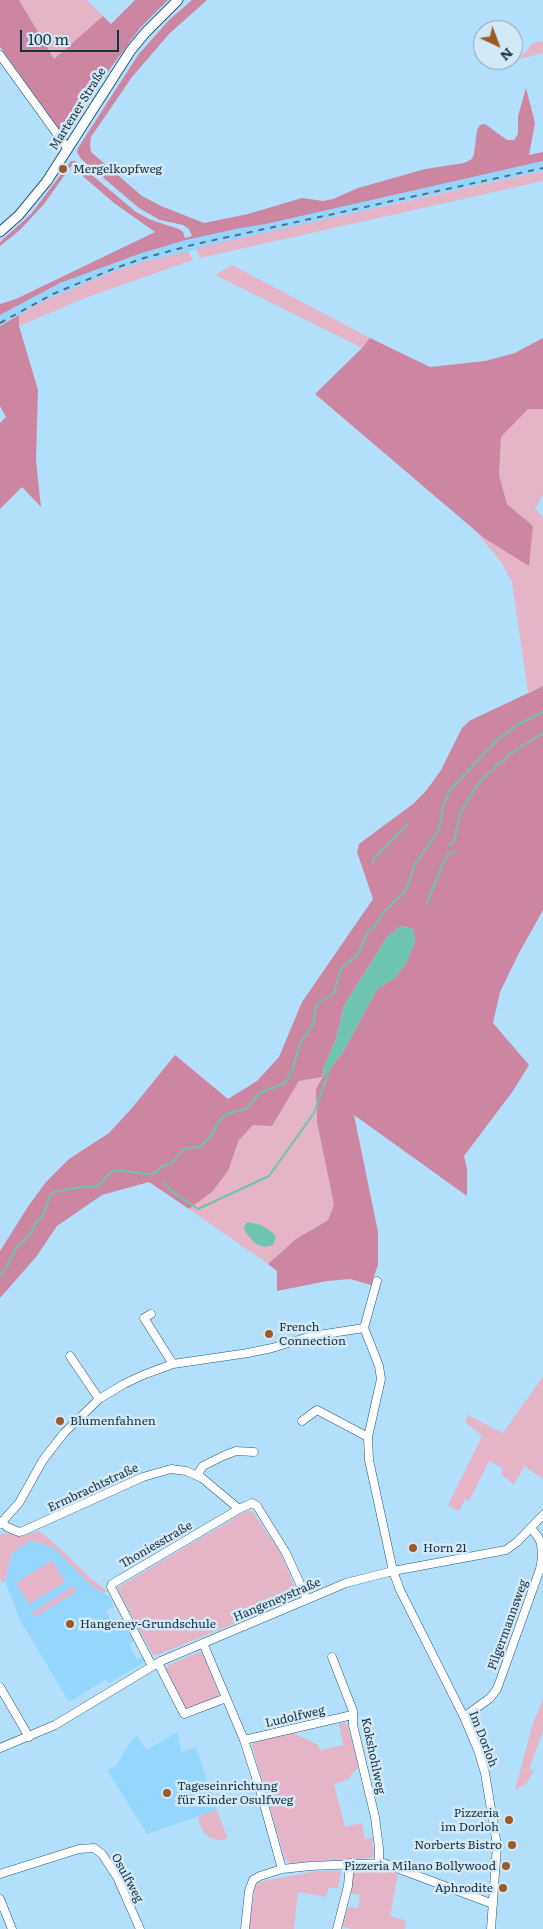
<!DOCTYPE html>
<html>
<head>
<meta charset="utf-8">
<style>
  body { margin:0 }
  #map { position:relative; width:543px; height:1929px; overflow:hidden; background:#b2dffb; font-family:Literata,serif }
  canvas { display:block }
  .north { position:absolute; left:473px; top:20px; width:50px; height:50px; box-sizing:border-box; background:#d3e9f7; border:1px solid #899fad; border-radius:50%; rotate:137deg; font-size:14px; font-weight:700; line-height:20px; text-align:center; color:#1a313e }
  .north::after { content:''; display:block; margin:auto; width:18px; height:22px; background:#9c5a27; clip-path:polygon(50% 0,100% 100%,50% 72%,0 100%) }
  .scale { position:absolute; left:20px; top:30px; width:99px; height:22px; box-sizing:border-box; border:2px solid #1a313e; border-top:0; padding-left:6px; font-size:15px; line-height:18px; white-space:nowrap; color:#1a313e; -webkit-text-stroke:4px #d3e9f7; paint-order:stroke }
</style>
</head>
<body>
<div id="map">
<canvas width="543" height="1929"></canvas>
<div class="north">N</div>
<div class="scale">100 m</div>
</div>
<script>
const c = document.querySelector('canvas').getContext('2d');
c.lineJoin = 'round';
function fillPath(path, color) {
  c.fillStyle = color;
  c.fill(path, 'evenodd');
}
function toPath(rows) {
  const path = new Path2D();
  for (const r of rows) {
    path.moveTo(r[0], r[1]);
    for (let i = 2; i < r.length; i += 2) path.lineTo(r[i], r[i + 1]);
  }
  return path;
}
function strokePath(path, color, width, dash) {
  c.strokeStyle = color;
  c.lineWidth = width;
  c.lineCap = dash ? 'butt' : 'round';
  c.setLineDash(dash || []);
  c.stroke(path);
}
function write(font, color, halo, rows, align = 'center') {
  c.font = font + ' Literata,serif';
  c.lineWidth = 5;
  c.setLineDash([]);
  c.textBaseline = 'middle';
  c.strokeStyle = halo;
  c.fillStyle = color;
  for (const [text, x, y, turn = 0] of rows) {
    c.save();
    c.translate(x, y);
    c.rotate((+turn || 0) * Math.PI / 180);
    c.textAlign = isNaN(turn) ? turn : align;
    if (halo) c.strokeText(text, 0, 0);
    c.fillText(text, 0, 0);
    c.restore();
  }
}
fillPath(toPath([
  [543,161,543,171,387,205,143,262,112,272,40,303,0,326,0,315,60,283,139,254,186,240,241,228,266,224],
  [31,1540,54,1548,91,1585,109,1597,114,1606,106,1611,110,1619,114,1618,121,1631,126,1628,134,1641,129,1644,137,1660,142,1657,145,1662,109,1683,105,1680,69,1702,20,1620,5,1582,12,1553],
  [178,1732,181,1752,196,1747,217,1810,147,1834,107,1770,116,1766,132,1739,138,1736,146,1750]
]), '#95d6fe');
fillPath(toPath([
  [19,0,87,0,103,16,54,59],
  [543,41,543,53,519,59,533,43],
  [543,171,543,181,200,258,196,248],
  [188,251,193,260,85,298,19,326,19,315,40,303,112,272,143,262],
  [232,265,370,338,362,348,215,275],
  [528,409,543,409,543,494,535,509,543,517,543,686,528,692,512,582,501,562,473,528,484,538,533,526,507,504,499,475,501,437],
  [322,1077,316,1090,317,1122,334,1205,328,1220,315,1227,283,1250,268,1264,189,1209,212,1192,228,1171,239,1140,253,1124,272,1126,299,1081],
  [543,1376,543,1479,524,1466,514,1485,501,1474,503,1468,489,1461,469,1501,465,1499,459,1511,448,1505,482,1436,465,1422,468,1415,503,1433],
  [248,1510,253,1512,281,1554,299,1597,157,1655,153,1655,117,1588],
  [39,1531,62,1550,89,1577,107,1591,103,1593,91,1585,54,1548,31,1540,12,1553,5,1581,2,1583,0,1577,0,1535,5,1533,22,1536],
  [52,1560,65,1582,29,1604,16,1583],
  [74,1586,77,1591,35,1617,32,1613],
  [200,1652,202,1653,219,1693,216,1700,187,1711,183,1709,165,1672,168,1665],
  [543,1699,543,1732,529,1769,534,1771,526,1784,515,1790,533,1723],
  [339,1723,345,1723,348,1726,359,1768,354,1771,349,1779,334,1784,345,1827,362,1823,365,1839,372,1838,374,1855,371,1858,290,1863,285,1859,252,1746,254,1743,291,1732,318,1745,320,1750,343,1745],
  [217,1810,228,1839,217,1840,209,1837,203,1832,200,1824,198,1817],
  [357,1868,382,1869,398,1874,390,1916,406,1921,405,1929,351,1929,342,1926,348,1907,358,1908,360,1895,350,1893,354,1871],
  [317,1871,341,1871,338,1888,329,1888,326,1897,298,1892,294,1929,249,1929,255,1886,259,1882]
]), '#e5b4c6');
fillPath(toPath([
  [0,0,19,0,54,59,103,16,111,24,135,0,168,0,141,27,112,66,65,139,0,47],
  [192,0,207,0,169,34,132,77,91,137,90,144,91,152,142,196,161,206,204,223,248,214,302,198,323,201,333,199,358,188,425,169,464,163,472,159,474,154,477,130,480,125,485,124,507,140,514,140,518,134,518,116,526,88,535,123,529,155,543,152,543,161,266,224,241,228,186,240,139,254,60,283,0,315,0,304,16,299,155,232,114,203,71,166,44,204,20,230,0,246,0,242,31,214,71,161,75,161,136,212,151,220,179,229,183,232,185,238,192,236,189,229,183,225,160,220,139,208,81,159,77,152,78,148,138,55,169,20],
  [19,315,19,326,38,390,36,461,41,507,22,487,0,509,0,423,6,417,0,406,0,326],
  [370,338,430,367,485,361,515,353,543,338,543,409,528,409,501,437,499,475,507,504,533,526,529,566,484,538,315,394,362,348],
  [543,686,543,910,519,953,500,992,493,1023,529,1065,513,1091,464,1156,467,1169,467,1196,354,1115,378,1232,378,1265,371,1285,350,1279,327,1281,277,1291,277,1271,268,1264,296,1239,328,1220,334,1205,317,1122,316,1089,322,1078,343,1052,377,989,396,977,407,961,415,941,413,929,401,926,387,937,344,1006,336,1039,324,1067,322,1077,299,1081,272,1126,253,1125,239,1140,228,1171,212,1192,189,1209,149,1182,102,1195,57,1226,36,1257,0,1298,0,1251,29,1205,46,1182,69,1159,109,1133,132,1108,175,1055,228,1099,257,1081,279,1057,302,1002,373,899,357,852,359,844,413,804,426,791,441,770,462,728,469,721]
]), '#cd86a1');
fillPath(toPath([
  [401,926,413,929,415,941,407,961,396,977,377,989,343,1052,322,1078,324,1067,336,1039,344,1006,387,937],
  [247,1222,261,1225,272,1232,276,1237,273,1245,264,1247,256,1244,246,1233,244,1228]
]), '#6dc5af');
strokePath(toPath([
  [449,845,454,842,460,813,475,788,487,774,494,770,496,765,504,761,508,755,543,733],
  [373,863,374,858,407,825],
  [427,903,444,861,448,855,456,850],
  [164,1182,170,1190,198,1209,269,1176,314,1113,331,1066],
  [0,1276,6,1268,16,1248,29,1236,35,1224,44,1214,49,1198,53,1192,76,1188,98,1186,110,1173,116,1170,146,1174,156,1173,161,1167,173,1162,183,1149,200,1147,210,1137,219,1121,226,1114,246,1109,260,1093,285,1083,292,1071,300,1044,314,1022,315,1008,319,1002,334,993,341,969,358,954,368,931,374,927,384,912,406,890,415,864,437,833,441,821,443,805,450,790,498,739,519,724,543,712]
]), '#6dc5af', 2);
const minor = toPath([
  [0,55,68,149],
  [377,1281,364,1328,379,1366,381,1379,368,1437,369,1460,393,1571,400,1590,464,1717,478,1750,485,1773,497,1845,491,1929],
  [151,1314,144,1318,173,1364],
  [70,1356,99,1399],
  [302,1421,317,1410,368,1437],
  [197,1475,203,1466,223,1456,236,1451,254,1452],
  [3,1523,7,1527,19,1532,23,1531,143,1477,171,1469,186,1471,202,1478,239,1509,252,1503,257,1506,286,1553,307,1599],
  [0,1524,19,1503,43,1460,64,1433,99,1399,124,1384,143,1375,173,1364,248,1353,272,1348,312,1336,364,1328],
  [203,1643,244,1740,260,1790,282,1869],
  [332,1657,353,1711,353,1725,375,1817,379,1848,379,1862],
  [158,1663,184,1714,226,1698],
  [152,1666,111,1587,112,1584,239,1509],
  [0,1687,29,1737],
  [464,1717,490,1698,497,1689,540,1569,542,1558,541,1543,538,1537,531,1528],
  [244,1740,352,1715],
  [0,1748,55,1725,161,1661,346,1583,393,1571,506,1550,517,1542,543,1515],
  [0,1874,79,1849,94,1848,102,1854,117,1877,140,1929],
  [0,1899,12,1929],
  [245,1929,249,1891,253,1880,260,1876,282,1869,310,1866,383,1863,493,1904],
  [337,1929,348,1886,350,1863]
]);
const tertiary = toPath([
  [0,232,19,215,47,181,131,50,146,32,178,0]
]);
strokePath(minor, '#225a78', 9);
strokePath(tertiary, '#225a78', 11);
strokePath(minor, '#fff', 8);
strokePath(tertiary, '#fff', 9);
strokePath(toPath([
  [0,323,53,294,113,269,144,258,196,244,543,168]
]), '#537285', 2, [6, 6]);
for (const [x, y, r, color] of [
  [63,169,5,"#9c5a27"],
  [269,1334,5,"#9c5a27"],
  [60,1421,5,"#9c5a27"],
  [413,1548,5,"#9c5a27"],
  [70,1624,5,"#9c5a27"],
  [167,1793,5,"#9c5a27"],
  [509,1820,5,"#9c5a27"],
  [512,1845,5,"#9c5a27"],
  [506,1866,5,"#9c5a27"],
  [503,1888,5,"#9c5a27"]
]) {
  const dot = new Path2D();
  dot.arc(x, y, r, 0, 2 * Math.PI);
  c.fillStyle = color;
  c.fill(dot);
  strokePath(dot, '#d3e9f7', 2);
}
write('12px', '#1a313e', '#d3e9f7', [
  ["Martener Straße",78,109,-58],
  ["Ermbrachtstraße",93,1488,-25],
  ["Thoniesstraße",156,1545,-30],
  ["Hangeneystraße",277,1600,-23],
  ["Pilgermannsweg",508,1625,-70],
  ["Ludolfweg",295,1717,-13],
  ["Im Dorloh",483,1739,69],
  ["Kokshohlweg",373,1756,78],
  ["Osulfweg",127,1878,62]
]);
write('12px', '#1a313e', '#d3e9f7', [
  ["Mergelkopfweg",73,169],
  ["French",279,1327],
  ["Connection",279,1341],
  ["Blumenfahnen",70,1421],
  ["Horn 21",423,1548],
  ["Hangeney-Grundschule",80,1624],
  ["Tageseinrichtung",177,1786],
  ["für Kinder Osulfweg",177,1800],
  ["Pizzeria",499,1813,"right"],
  ["im Dorloh",499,1827,"right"],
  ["Norberts Bistro",502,1845,"right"],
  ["Pizzeria Milano Bollywood",496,1866,"right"],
  ["Aphrodite",493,1888,"right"]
], 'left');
</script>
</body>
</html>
